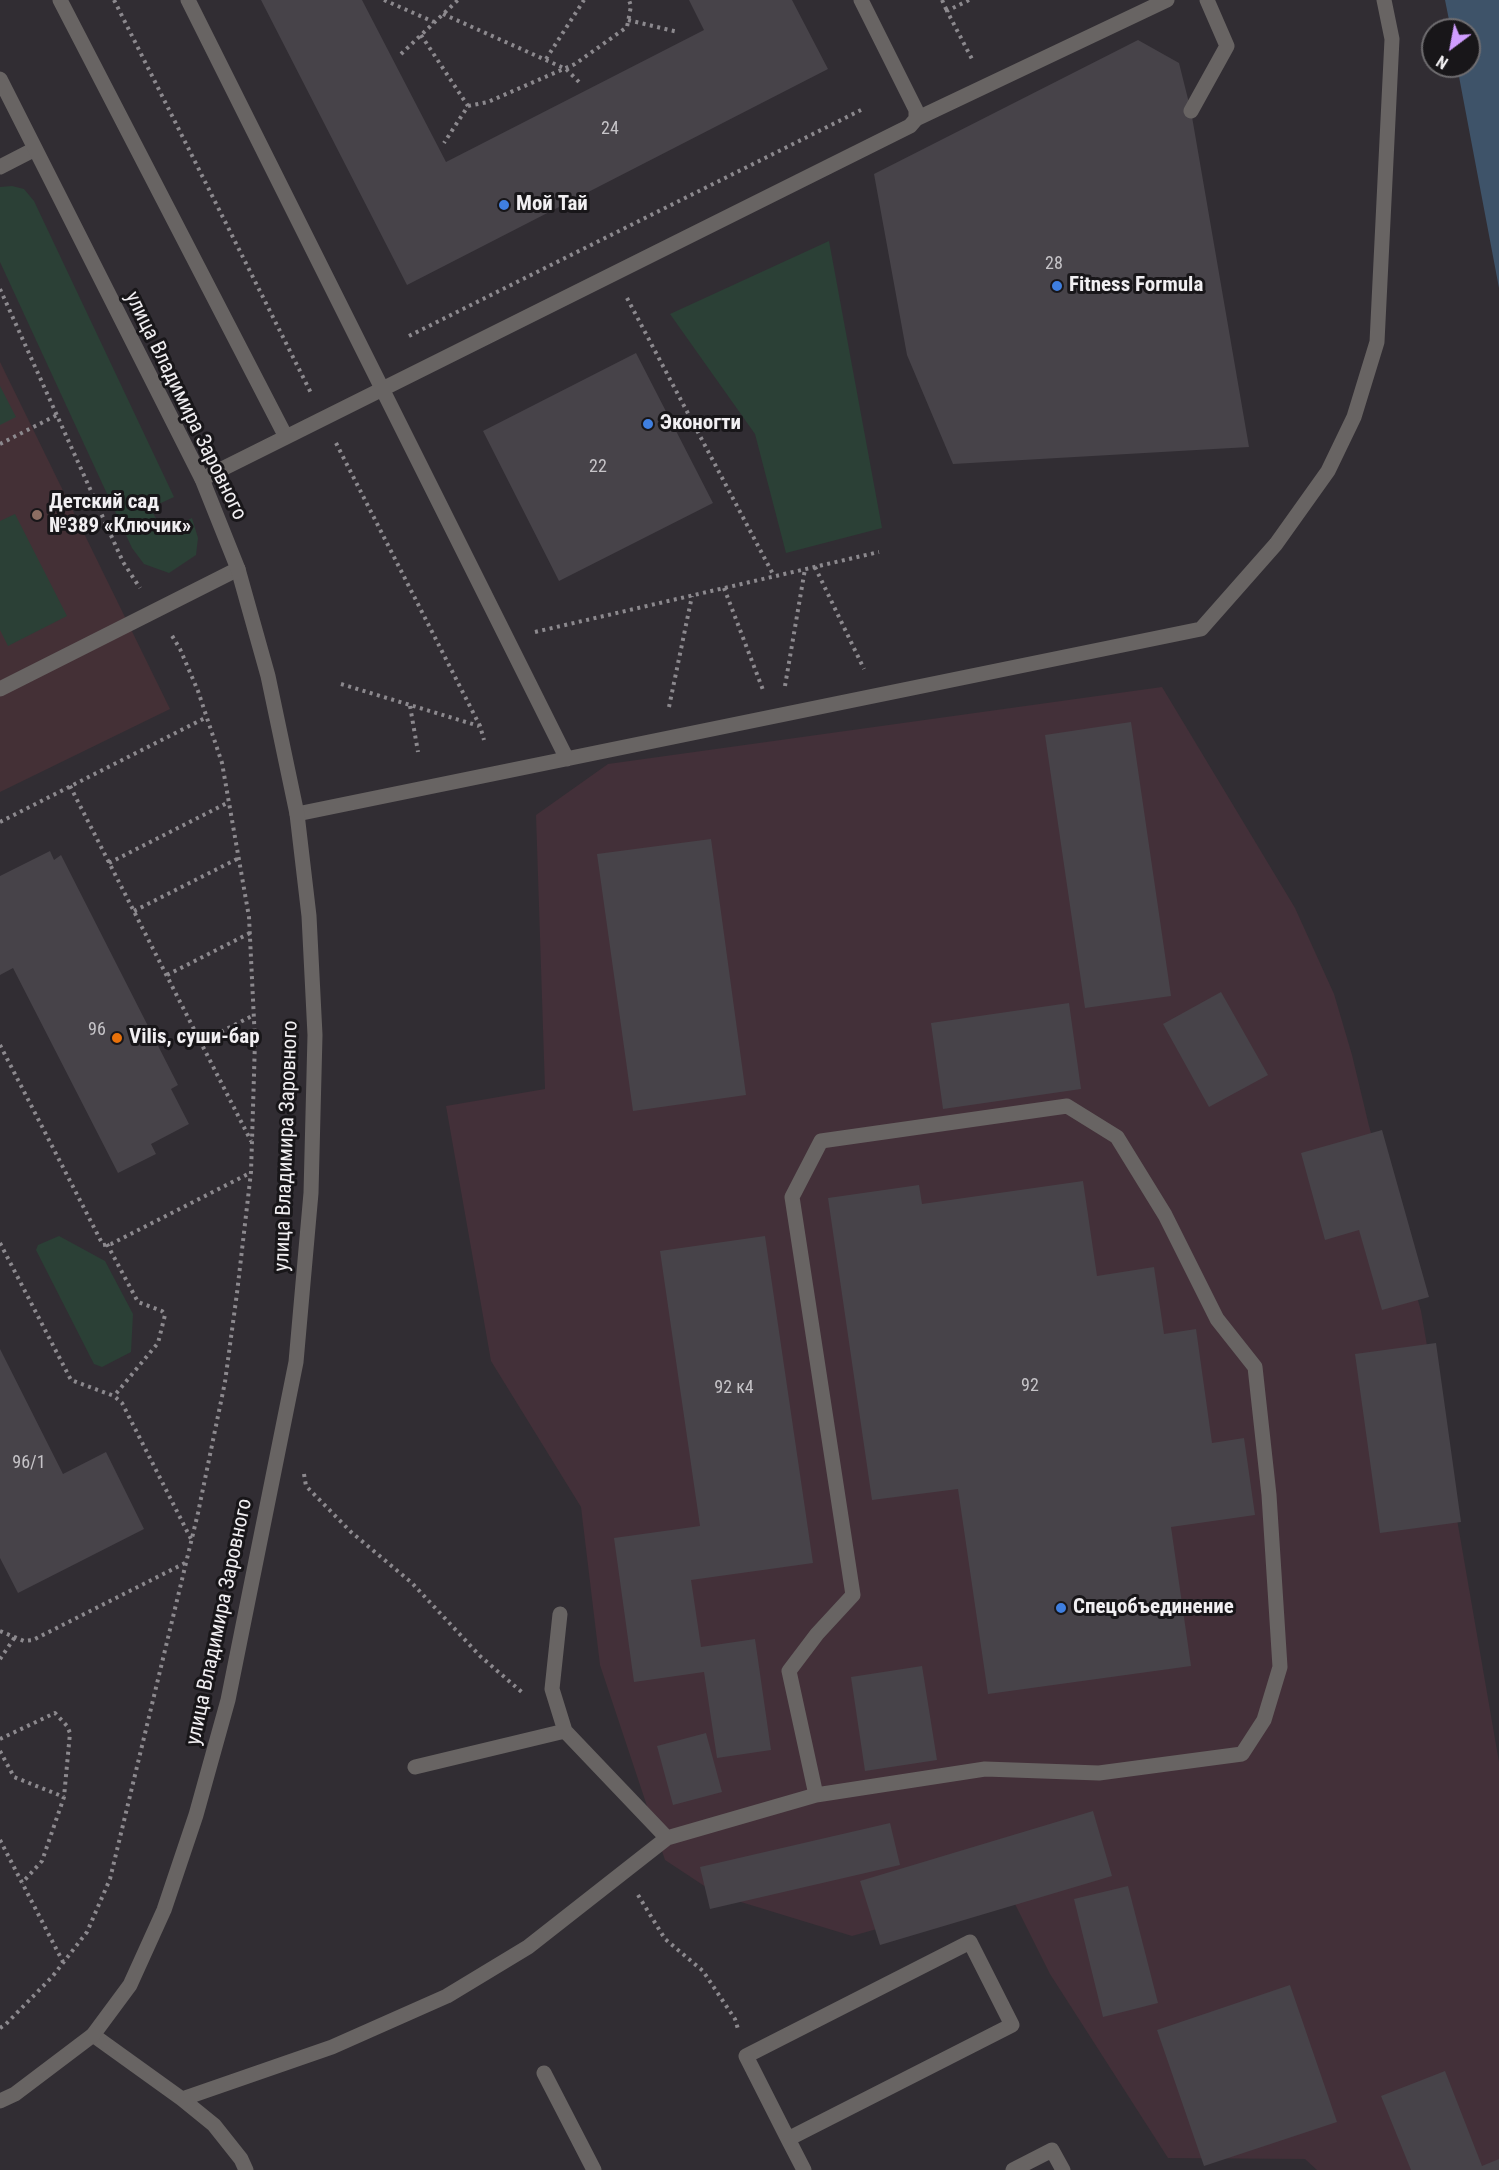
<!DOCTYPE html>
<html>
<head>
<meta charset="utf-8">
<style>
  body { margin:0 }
  #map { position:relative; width:1499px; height:2170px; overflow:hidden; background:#312d33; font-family:"Roboto Condensed",sans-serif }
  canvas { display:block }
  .north { position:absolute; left:1421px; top:18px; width:60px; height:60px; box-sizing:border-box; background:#181619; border:2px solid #6f6d70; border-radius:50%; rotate:212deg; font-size:16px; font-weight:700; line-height:24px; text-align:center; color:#f1eff2 }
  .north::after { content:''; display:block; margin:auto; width:21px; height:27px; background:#d09dff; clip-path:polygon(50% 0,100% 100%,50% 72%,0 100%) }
</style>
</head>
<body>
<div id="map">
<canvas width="1499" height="2170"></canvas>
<div class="north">N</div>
</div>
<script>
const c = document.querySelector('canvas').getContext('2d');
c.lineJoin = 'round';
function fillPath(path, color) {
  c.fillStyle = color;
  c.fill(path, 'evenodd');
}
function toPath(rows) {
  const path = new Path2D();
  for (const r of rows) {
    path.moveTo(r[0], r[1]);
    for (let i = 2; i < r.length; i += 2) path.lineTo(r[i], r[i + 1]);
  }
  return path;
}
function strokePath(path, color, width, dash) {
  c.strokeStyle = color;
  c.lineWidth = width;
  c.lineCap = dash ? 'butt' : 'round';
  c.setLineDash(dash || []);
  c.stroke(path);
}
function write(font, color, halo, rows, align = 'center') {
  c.font = font + ' "Roboto Condensed",sans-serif';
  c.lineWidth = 6;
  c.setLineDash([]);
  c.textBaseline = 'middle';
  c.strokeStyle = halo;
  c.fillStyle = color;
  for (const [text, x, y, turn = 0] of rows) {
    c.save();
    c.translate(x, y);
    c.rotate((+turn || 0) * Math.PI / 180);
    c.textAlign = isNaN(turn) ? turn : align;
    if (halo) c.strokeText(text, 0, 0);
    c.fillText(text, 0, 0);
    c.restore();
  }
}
fillPath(toPath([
  [1162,687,1295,908,1334,994,1352,1055,1369,1126,1421,1311,1499,1762,1499,2170,1317,2170,1305,2159,1168,2158,1050,1974,1009,1892,852,1936,718,1895,665,1860,600,1665,581,1507,491,1361,446,1106,545,1089,536,815,608,764]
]), '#433039');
fillPath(toPath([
  [0,362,170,709,0,792]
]), '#443036');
fillPath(toPath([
  [12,186,24,189,34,201,174,497,150,508,164,532,192,518,198,538,196,555,169,573,144,564,132,548,0,262,0,187],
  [829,241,882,528,786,553,755,434,670,314],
  [0,386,16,417,0,425],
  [15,514,67,616,8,646,0,630,0,521],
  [59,1236,105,1261,133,1314,131,1352,102,1367,94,1364,36,1250,38,1245]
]), '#2b4036');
fillPath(toPath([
  [1445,0,1499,0,1499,288,1457,66,1469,66,1469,30,1451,30]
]), '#3e5369');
fillPath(toPath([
  [261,0,362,0,446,162,704,30,689,0,792,0,828,69,407,285],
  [1138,40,1179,63,1191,111,1249,447,953,464,907,355,874,174],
  [636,353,713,503,559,581,483,431],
  [1131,722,1171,996,1085,1008,1045,735],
  [711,839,746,1095,633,1111,597,854],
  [50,851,54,860,61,855,178,1085,171,1089,189,1124,151,1144,156,1154,118,1173,13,968,0,975,0,876],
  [1221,992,1268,1075,1209,1107,1163,1024],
  [1069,1003,1081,1089,943,1109,931,1023],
  [1382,1130,1429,1297,1382,1310,1359,1230,1325,1240,1301,1153],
  [1083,1181,1097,1276,1154,1267,1164,1334,1196,1329,1212,1443,1244,1438,1255,1515,1171,1527,1191,1666,988,1694,958,1489,872,1500,828,1198,919,1185,922,1204],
  [765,1236,813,1563,691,1580,701,1647,755,1639,771,1750,717,1758,704,1672,634,1682,614,1538,700,1526,660,1251],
  [1436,1343,1461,1522,1380,1533,1355,1354],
  [0,1349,63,1474,106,1452,144,1529,18,1593,0,1558],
  [922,1666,937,1760,865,1771,851,1677],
  [706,1733,722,1792,673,1805,657,1746],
  [1093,1811,1112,1876,880,1945,860,1881],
  [890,1823,900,1865,710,1909,700,1867],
  [1128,1886,1158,2003,1103,2017,1074,1899],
  [1290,1985,1337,2122,1204,2166,1157,2030],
  [1445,2071,1482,2166,1499,2159,1499,2170,1411,2170,1381,2096]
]), '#474349');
strokePath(toPath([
  [114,0,311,393],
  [384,0,434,22],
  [942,0,947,11],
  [969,0,947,11,973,61],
  [443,14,566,69,582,85],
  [628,20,678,32],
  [421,35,468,106,444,143],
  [401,54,458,0],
  [546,59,584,0],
  [468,106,488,102,575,64,627,27,631,6,629,0],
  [0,289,123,562,140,588],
  [627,298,774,576],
  [409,336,861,110],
  [336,443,480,726,484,740],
  [0,444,57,415],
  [815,567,864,669],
  [724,588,763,690],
  [535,632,879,552],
  [341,684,479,726],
  [785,686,805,569],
  [410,706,418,752],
  [669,707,692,596],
  [70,786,251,1141],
  [0,822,207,717],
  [109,863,229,802],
  [134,911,239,858],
  [167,975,250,933],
  [201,1042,254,1015],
  [0,1045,103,1245,111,1244,250,1173],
  [0,1243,71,1380,114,1396,122,1403,191,1539],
  [107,1244,138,1302,162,1311,165,1315,158,1343,114,1396],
  [304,1474,306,1486,351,1532,412,1583,480,1656,524,1694],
  [0,1631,24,1641,33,1640,185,1563],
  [0,1659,15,1637],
  [0,1739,55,1713,67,1726,70,1733,64,1797,42,1861,22,1883],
  [0,1751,14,1777,64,1797],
  [0,1840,63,1962],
  [638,1895,665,1939,703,1971,735,2019,738,2029],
  [0,2028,6,2024,52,1977,87,1932,110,1879,198,1513,225,1382,237,1293,251,1172,252,1141,255,1041,249,917,222,763,198,691,180,649,171,634]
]), '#8c898e', 4, [3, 4.5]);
strokePath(toPath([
  [60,0,286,437],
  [188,0,567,759],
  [1191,111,1227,46,1207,0],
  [916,119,1167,0],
  [0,167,35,149],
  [202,479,910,126,916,119,916,110,861,0],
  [0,689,238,569],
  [297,814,1201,629,1276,544,1328,471,1354,417,1377,342,1392,39,1384,0],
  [560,1614,552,1689,565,1731,667,1838],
  [415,1767,565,1731],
  [93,2035,182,2099,214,2125,241,2159,246,2170],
  [544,2073,594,2170],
  [182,2099,332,2047,447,1996,528,1947,667,1838,816,1795,985,1769,1099,1773,1242,1754,1264,1720,1280,1667,1269,1495,1255,1367,1217,1319,1165,1215,1117,1137,1067,1106,821,1141,792,1197,853,1595,817,1634,789,1671,816,1795],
  [788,2139,1012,2025,970,1942,746,2056,788,2139,804,2170],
  [1013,2170,1052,2150,1063,2170]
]), '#686463', 15);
strokePath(toPath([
  [0,79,202,479,238,569,268,676,297,814,309,916,315,1035,311,1193,296,1362,228,1700,196,1815,164,1910,130,1985,93,2035,15,2094,0,2101]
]), '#686463', 15);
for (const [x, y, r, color] of [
  [504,205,6,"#3f7fe0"],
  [1057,286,6,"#3f7fe0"],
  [648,424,6,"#3f7fe0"],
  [37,515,6,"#8d6e63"],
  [117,1038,6,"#e8710a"],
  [1061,1608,6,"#3f7fe0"]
]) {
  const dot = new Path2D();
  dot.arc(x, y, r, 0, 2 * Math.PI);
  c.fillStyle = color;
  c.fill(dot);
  strokePath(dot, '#181619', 2);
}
write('18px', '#c6c4c8', null, [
  ["24",610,129],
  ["28",1054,264],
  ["22",598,467],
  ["96",97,1030],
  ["92",1030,1386],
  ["92 к4",734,1388],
  ["96/1",29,1463]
]);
write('bold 21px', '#f1eff2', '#181619', [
  ["Мой Тай",516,205],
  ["Fitness Formula",1069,286],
  ["Эконогти",660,424],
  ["Детский сад",49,503],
  ["№389 «Ключик»",49,527],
  ["Vilis, суши-бар",129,1038],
  ["Спецобъединение",1073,1608]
], 'left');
write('21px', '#f1eff2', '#181619', [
  ["улица Владимира Заровного",185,406,64],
  ["улица Владимира Заровного",287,1146,-88],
  ["улица Владимира Заровного",220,1622,-78]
]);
</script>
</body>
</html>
